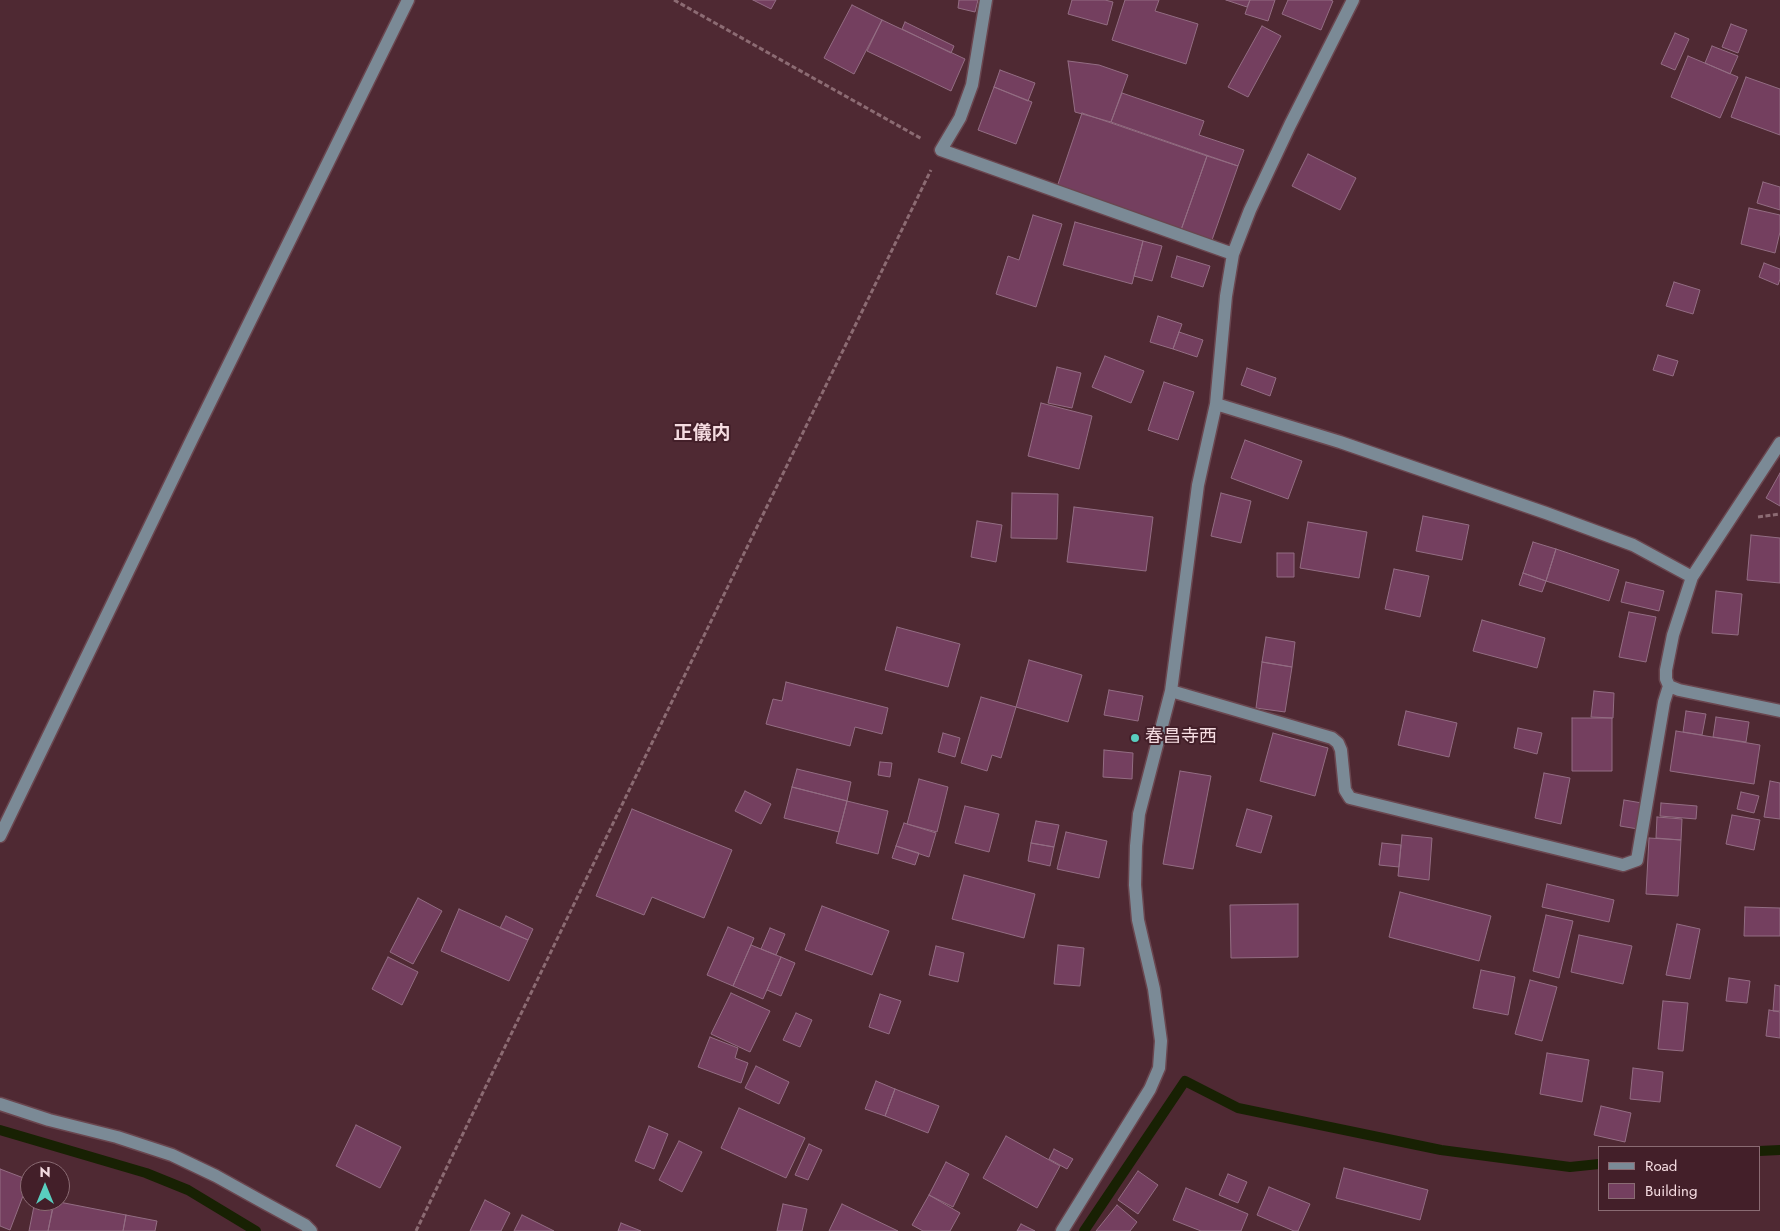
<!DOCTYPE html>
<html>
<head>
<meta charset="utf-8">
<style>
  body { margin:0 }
  #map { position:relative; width:1780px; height:1231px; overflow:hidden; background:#4f2933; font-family:Jost,sans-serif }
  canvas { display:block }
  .legend { position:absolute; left:1598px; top:1146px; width:162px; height:65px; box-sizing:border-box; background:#431f29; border:1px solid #8a6b73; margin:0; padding:6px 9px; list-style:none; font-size:15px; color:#f5dce1 }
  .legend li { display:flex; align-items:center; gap:10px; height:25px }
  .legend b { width:25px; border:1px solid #8a6b73 }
  .north { position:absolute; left:20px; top:1161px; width:50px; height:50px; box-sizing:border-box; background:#431f29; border:1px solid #8a6b73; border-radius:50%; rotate:0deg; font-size:14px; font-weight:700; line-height:20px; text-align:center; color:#f5dce1 }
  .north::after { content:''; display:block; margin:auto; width:18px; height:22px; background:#59cebf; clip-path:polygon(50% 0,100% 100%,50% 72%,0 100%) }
</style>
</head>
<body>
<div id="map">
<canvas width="1780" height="1231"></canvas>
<ul class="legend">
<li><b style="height:6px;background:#7b8a96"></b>Road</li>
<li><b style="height:14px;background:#743f5f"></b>Building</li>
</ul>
<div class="north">N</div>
</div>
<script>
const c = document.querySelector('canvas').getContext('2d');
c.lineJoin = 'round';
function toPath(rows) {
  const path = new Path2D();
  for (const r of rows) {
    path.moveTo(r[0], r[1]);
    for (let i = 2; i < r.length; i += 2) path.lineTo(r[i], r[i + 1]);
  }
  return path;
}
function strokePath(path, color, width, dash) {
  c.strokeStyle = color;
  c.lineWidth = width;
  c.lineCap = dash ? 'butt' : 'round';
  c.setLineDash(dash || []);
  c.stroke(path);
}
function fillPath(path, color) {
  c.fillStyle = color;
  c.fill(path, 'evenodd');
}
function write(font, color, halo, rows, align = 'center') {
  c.font = font + ' Jost,"Noto Sans JP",sans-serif';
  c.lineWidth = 4;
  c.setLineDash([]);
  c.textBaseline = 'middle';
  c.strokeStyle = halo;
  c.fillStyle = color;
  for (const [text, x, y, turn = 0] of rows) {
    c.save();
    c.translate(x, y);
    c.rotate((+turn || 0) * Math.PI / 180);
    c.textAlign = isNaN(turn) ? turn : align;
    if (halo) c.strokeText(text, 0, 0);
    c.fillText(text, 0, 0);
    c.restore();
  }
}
strokePath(toPath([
  [0,1130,146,1173,188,1190,256,1231],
  [1759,1151,1780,1150],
  [1084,1231,1185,1081,1238,1108,1441,1150,1570,1167,1599,1164]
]), '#182103', 10);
const building = toPath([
  [753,0,776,0,771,9,753,0],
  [959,0,978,0,975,12,958,8,959,0],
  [1072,0,1105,0,1113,2,1107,25,1068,14,1072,0],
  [1125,0,1159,0,1155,11,1198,24,1186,64,1112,40,1125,0],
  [1226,0,1250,0,1247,7,1226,0],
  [1250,0,1275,0,1268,21,1245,14,1250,0],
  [1288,0,1330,0,1333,1,1321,30,1282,14,1288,0],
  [852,5,882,20,854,74,824,58,852,5],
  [882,20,965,59,951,91,867,51,882,20],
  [905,22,954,46,951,53,902,29,905,22],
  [1731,24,1747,30,1738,53,1722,47,1731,24],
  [1262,26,1281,36,1248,97,1228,87,1262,26],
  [1675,33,1689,39,1675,70,1661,64,1675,33],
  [1712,46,1738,56,1730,74,1705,63,1712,46],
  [1688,56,1738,77,1720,118,1671,97,1688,56],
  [1068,61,1099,65,1128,75,1111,122,1075,112,1068,61],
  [1000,70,1035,83,1028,101,994,87,1000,70],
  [1746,77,1780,89,1780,135,1731,117,1746,77],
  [994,87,1032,102,1016,144,978,130,994,87],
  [1122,93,1204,121,1199,135,1244,150,1238,166,1111,122,1122,93],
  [1082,113,1207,156,1181,230,1057,187,1082,113],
  [1308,154,1356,178,1340,210,1292,186,1308,154],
  [1207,156,1238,166,1212,240,1181,230,1207,156],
  [1763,182,1780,187,1780,210,1757,203,1763,182],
  [1749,208,1780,215,1780,232,1775,253,1741,244,1749,208],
  [1033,215,1062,224,1036,307,996,294,1008,256,1019,260,1033,215],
  [1075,222,1143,241,1132,284,1063,265,1075,222],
  [1143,241,1162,246,1152,281,1134,276,1143,241],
  [1177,256,1210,266,1203,287,1171,277,1177,256],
  [1764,263,1780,269,1780,279,1778,285,1759,277,1764,263],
  [1674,282,1700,290,1693,314,1666,306,1674,282],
  [1158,316,1182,324,1173,349,1150,342,1158,316],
  [1179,332,1203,340,1197,357,1173,349,1179,332],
  [1658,355,1678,361,1673,376,1653,370,1658,355],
  [1105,356,1144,371,1131,403,1092,387,1105,356],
  [1057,367,1081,373,1072,408,1048,403,1057,367],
  [1247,368,1276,378,1270,396,1241,385,1247,368],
  [1164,382,1194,392,1178,440,1148,430,1164,382],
  [1041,403,1092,416,1079,469,1028,456,1041,403],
  [1245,440,1302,461,1288,499,1231,478,1245,440],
  [1780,473,1780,506,1766,498,1780,473],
  [1012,493,1058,494,1057,539,1011,538,1012,493],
  [1221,493,1251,501,1241,543,1211,536,1221,493],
  [1074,507,1153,517,1146,571,1067,562,1074,507],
  [1423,516,1469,525,1462,560,1416,551,1423,516],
  [977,521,1002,525,996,562,971,557,977,521],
  [1308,522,1367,532,1359,578,1300,568,1308,522],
  [1751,535,1780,538,1780,583,1747,580,1751,535],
  [1533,542,1556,549,1546,581,1523,573,1533,542],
  [1556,549,1619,570,1609,601,1546,581,1556,549],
  [1277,553,1294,553,1294,577,1277,577,1277,553],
  [1394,569,1429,576,1420,617,1385,609,1394,569],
  [1523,573,1546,581,1542,592,1519,585,1523,573],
  [1626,582,1664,591,1659,611,1621,602,1626,582],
  [1716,591,1742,594,1738,635,1712,633,1716,591],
  [1629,612,1656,617,1646,662,1619,657,1629,612],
  [1482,620,1545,638,1537,668,1473,651,1482,620],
  [897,627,960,644,948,687,885,670,897,627],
  [1266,637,1295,642,1292,667,1262,662,1266,637],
  [1029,660,1082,675,1068,722,1016,707,1029,660],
  [1262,662,1292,667,1285,712,1256,708,1262,662],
  [786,682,888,708,882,734,855,727,850,746,766,724,773,699,782,701,786,682],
  [1109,690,1143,696,1138,721,1104,715,1109,690],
  [1594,691,1614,693,1613,718,1591,717,1594,691],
  [981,697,1016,707,1001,758,992,755,987,771,961,763,981,697],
  [1406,711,1457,723,1449,757,1398,745,1406,711],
  [1686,711,1706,714,1702,735,1683,732,1686,711],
  [1716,717,1749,722,1746,742,1713,737,1716,717],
  [1572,718,1612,718,1612,771,1572,771,1572,718],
  [1518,728,1542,733,1537,754,1514,748,1518,728],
  [1676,731,1760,745,1754,784,1670,771,1676,731],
  [943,733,960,738,955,757,938,752,943,733],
  [1273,733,1328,748,1315,796,1260,781,1273,733],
  [1104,750,1133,753,1132,779,1103,777,1104,750],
  [880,762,892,763,890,777,878,775,880,762],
  [797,769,851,782,847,801,792,787,797,769],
  [1180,771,1211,776,1193,869,1163,864,1180,771],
  [1544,773,1570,778,1561,824,1535,818,1544,773],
  [919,779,948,787,937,832,907,824,919,779],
  [1770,781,1780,783,1780,819,1764,817,1770,781],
  [792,787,847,801,839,832,784,818,792,787],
  [745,791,771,804,761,824,735,811,745,791],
  [1741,792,1759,796,1754,813,1737,809,1741,792],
  [1624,800,1642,803,1638,829,1620,826,1624,800],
  [847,801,888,811,878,854,836,843,847,801],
  [1661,803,1697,806,1696,819,1660,816,1661,803],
  [965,806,999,814,989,852,955,843,965,806],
  [632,809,732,850,704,918,652,897,644,915,596,896,632,809],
  [1247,809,1272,816,1261,853,1236,846,1247,809],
  [1732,815,1760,820,1754,850,1726,844,1732,815],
  [1657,817,1682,819,1681,840,1656,838,1657,817],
  [1036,821,1059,825,1054,847,1031,843,1036,821],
  [904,823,936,833,929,857,896,846,904,823],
  [1066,832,1107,841,1099,878,1057,869,1066,832],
  [1402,835,1432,838,1429,880,1398,876,1402,835],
  [1649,838,1681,840,1678,896,1646,894,1649,838],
  [1031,843,1054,847,1050,866,1028,861,1031,843],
  [1382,843,1401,845,1399,867,1379,865,1382,843],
  [896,846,919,853,915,865,892,858,896,846],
  [964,875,1035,894,1024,938,952,919,964,875],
  [1547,884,1614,900,1609,922,1542,907,1547,884],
  [1400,892,1491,916,1479,961,1389,937,1400,892],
  [418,898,442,911,413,964,390,952,418,898],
  [1298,904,1298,957,1231,958,1230,905,1298,904],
  [822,906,889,931,872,975,805,950,822,906],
  [1745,907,1780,908,1780,936,1744,936,1745,907],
  [459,909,528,940,509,981,441,951,459,909],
  [1546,915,1573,921,1559,978,1533,971,1546,915],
  [506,916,533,929,528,940,500,928,506,916],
  [1677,924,1700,929,1690,979,1666,975,1677,924],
  [728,927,754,938,733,986,707,975,728,927],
  [770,928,785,934,776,955,761,949,770,928],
  [1579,935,1632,946,1623,984,1571,972,1579,935],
  [751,945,781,957,763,999,733,986,751,945],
  [1058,945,1084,948,1080,986,1054,984,1058,945],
  [936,946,964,953,958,982,929,975,936,946],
  [388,957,418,972,402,1005,372,989,388,957],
  [781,957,795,963,781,996,767,990,781,957],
  [1481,970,1515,977,1508,1015,1473,1008,1481,970],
  [1729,978,1750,981,1747,1003,1726,1001,1729,978],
  [1530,980,1557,987,1542,1041,1515,1034,1530,980],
  [1775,985,1780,986,1780,1011,1773,1011,1775,985],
  [731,993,770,1011,750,1052,711,1034,731,993],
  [880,994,901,1001,889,1034,869,1027,880,994],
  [1663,1001,1688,1003,1683,1051,1658,1049,1663,1001],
  [1769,1010,1780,1012,1780,1038,1766,1036,1769,1010],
  [796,1013,812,1020,800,1047,783,1040,796,1013],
  [710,1037,738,1048,735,1058,748,1063,741,1083,698,1067,710,1037],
  [1547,1053,1589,1060,1582,1102,1540,1094,1547,1053],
  [756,1066,789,1082,779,1104,745,1088,756,1066],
  [1633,1068,1663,1072,1660,1102,1630,1099,1633,1068],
  [876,1081,895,1089,885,1116,865,1109,876,1081],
  [895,1089,939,1106,928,1133,885,1116,895,1089],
  [1601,1106,1631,1113,1625,1142,1594,1135,1601,1106],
  [739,1108,805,1138,786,1178,721,1148,739,1108],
  [356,1125,401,1147,380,1188,336,1166,356,1125],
  [649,1126,668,1134,654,1169,635,1161,649,1126],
  [1006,1136,1060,1166,1037,1208,983,1178,1006,1136],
  [679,1141,702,1152,682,1192,659,1180,679,1141],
  [809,1144,822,1150,808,1180,795,1175,809,1144],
  [1054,1149,1073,1159,1067,1169,1049,1159,1054,1149],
  [946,1162,969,1174,953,1207,929,1195,946,1162],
  [1344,1168,1428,1190,1420,1220,1336,1198,1344,1168],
  [0,1169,29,1180,10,1230,0,1226,0,1169],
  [1138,1171,1158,1185,1138,1214,1118,1200,1138,1171],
  [1228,1174,1247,1182,1238,1203,1219,1195,1228,1174],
  [1269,1187,1310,1204,1298,1231,1294,1231,1257,1215,1269,1187],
  [1186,1188,1248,1214,1241,1231,1201,1231,1173,1220,1186,1188],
  [929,1195,960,1213,950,1231,923,1231,912,1225,929,1195],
  [485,1200,510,1213,501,1231,470,1231,485,1200],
  [35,1201,54,1203,48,1231,29,1231,35,1201],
  [54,1201,126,1215,123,1231,48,1231,54,1201],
  [783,1204,807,1209,802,1231,777,1231,783,1204],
  [842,1204,898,1231,829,1231,842,1204],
  [1117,1205,1137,1222,1130,1231,1096,1231,1117,1205],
  [126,1215,157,1221,155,1231,123,1231,126,1215],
  [522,1215,554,1231,514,1231,522,1215],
  [621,1223,641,1231,618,1231,621,1223],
  [1021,1224,1035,1231,1017,1231,1021,1224]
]);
fillPath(building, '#743f5f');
strokePath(building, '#936d83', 1);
const minor = toPath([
  [986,0,972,85,960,118,941,150,1233,254],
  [1216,404,1340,442,1546,513,1633,545,1692,577],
  [1780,443,1692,577,1673,635,1666,670,1666,679,1669,686,1679,690,1780,711],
  [1171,691,1332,738,1338,743,1341,750,1345,790,1350,798,1623,865,1637,860,1664,702,1669,686],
  [0,836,193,437,408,0],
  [0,1104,49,1120,117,1137,172,1155,216,1176,261,1201,305,1225,311,1231],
  [1062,1231,1150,1089,1159,1068,1161,1041,1154,989,1138,920,1135,885,1136,846,1139,814,1171,691,1198,485,1216,404,1226,296,1233,254,1250,210,1290,125,1353,0]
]);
strokePath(minor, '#6a464f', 15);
strokePath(toPath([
  [674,0,922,139],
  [1758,517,1780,514],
  [416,1231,677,691,931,170]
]), '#8c6b73', 3, [5, 2.5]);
strokePath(minor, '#7b8a96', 12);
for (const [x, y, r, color] of [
  [1135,738,5,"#59cebf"]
]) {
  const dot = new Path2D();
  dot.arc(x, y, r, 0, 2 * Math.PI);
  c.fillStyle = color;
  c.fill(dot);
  strokePath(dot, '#431f29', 2);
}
write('18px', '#f5dce1', '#431f29', [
  ["春昌寺西",1145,738]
], 'left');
write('bold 19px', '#f5dce1', '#431f29', [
  ["正儀内",702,434]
]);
</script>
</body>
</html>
